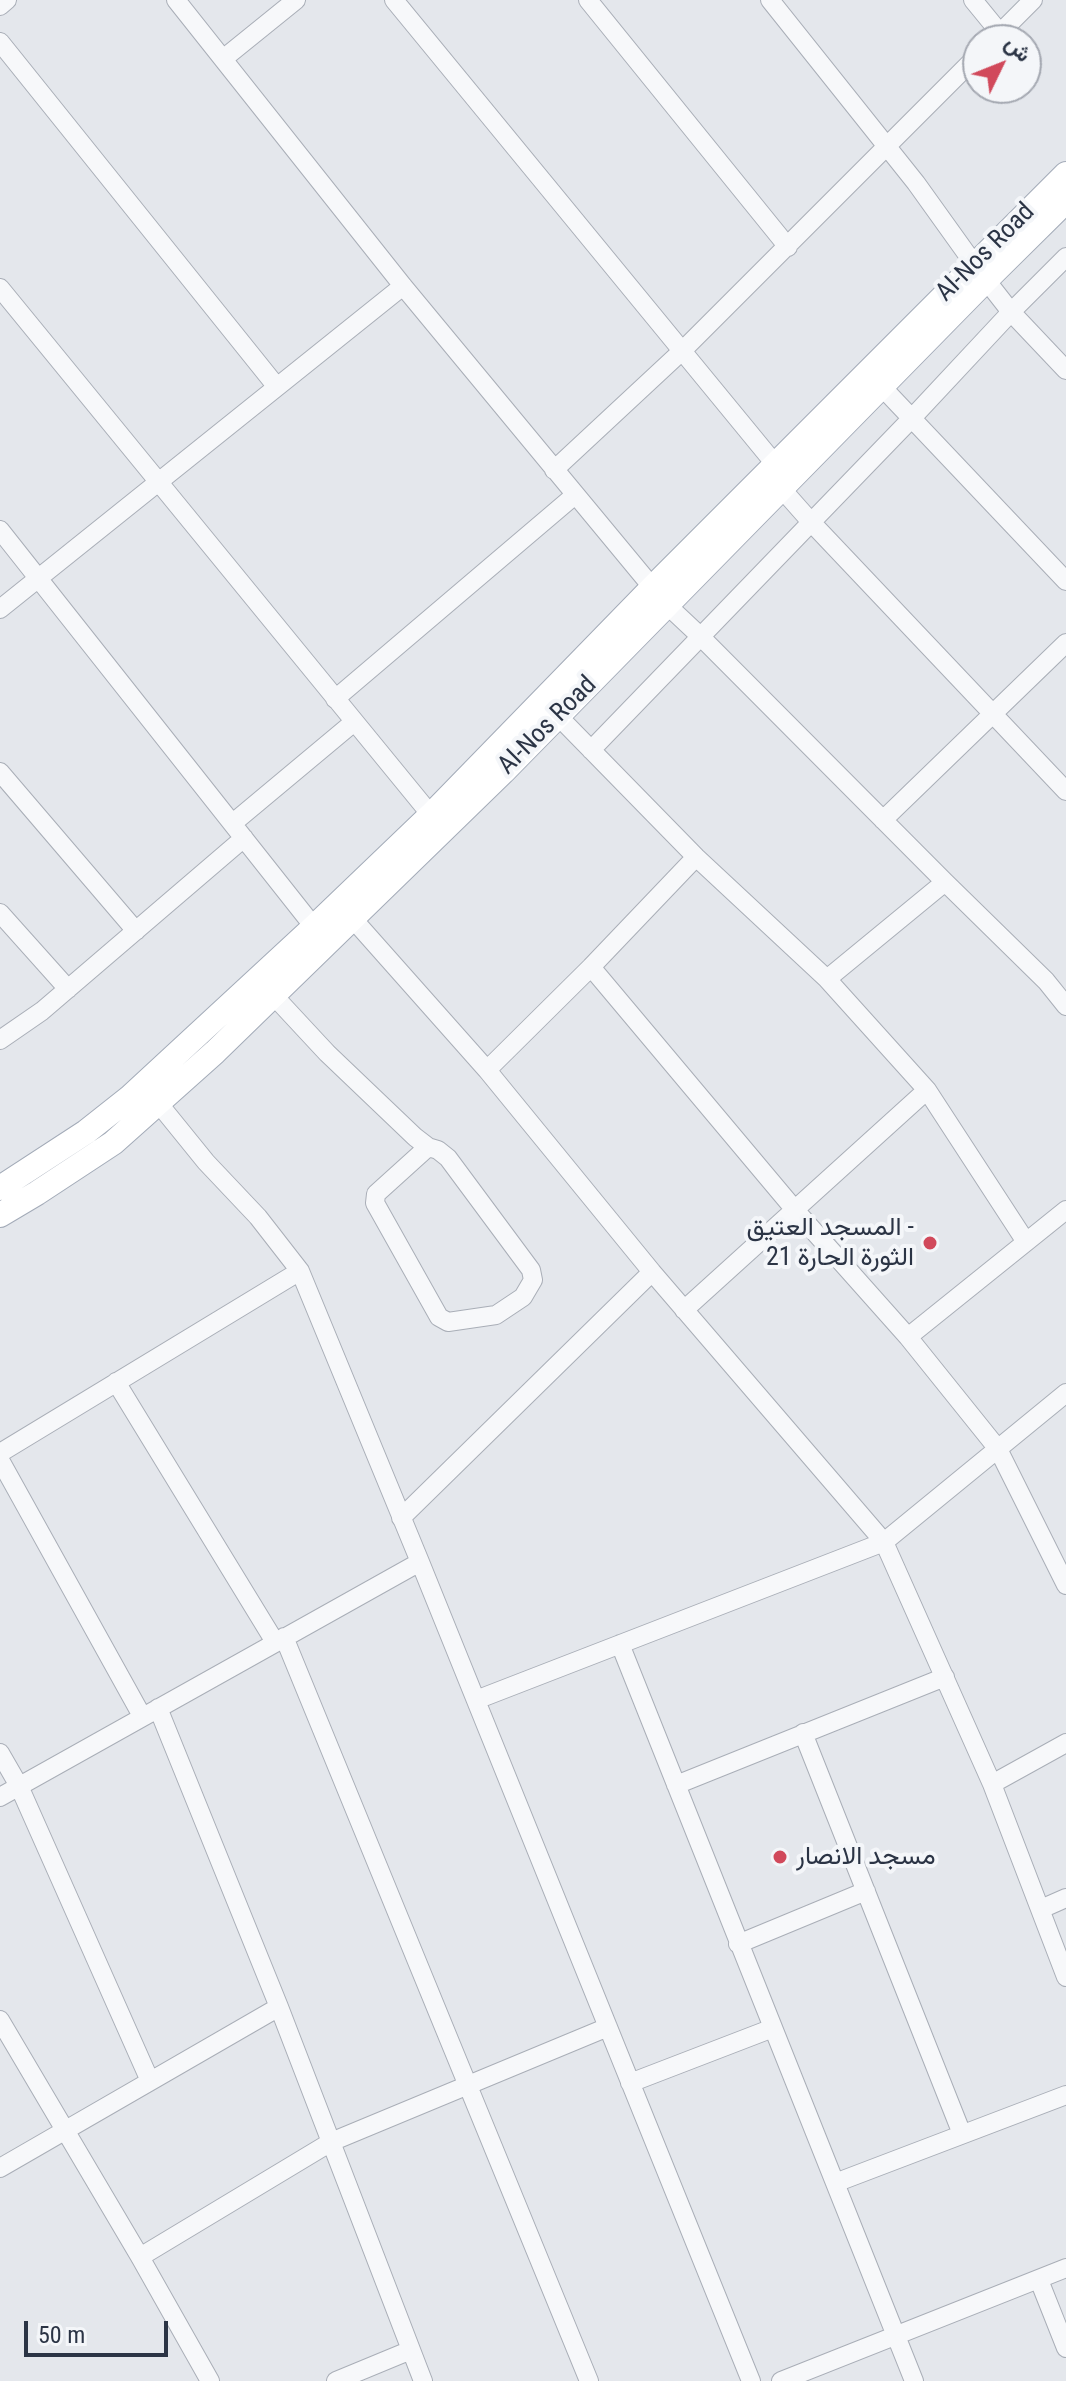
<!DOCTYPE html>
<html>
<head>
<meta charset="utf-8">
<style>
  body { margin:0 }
  #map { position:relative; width:1066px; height:2381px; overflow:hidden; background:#e4e7ec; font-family:"Roboto Condensed",Vazirmatn,sans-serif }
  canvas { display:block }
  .north { position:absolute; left:962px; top:24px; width:80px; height:80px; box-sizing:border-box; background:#f4f6f9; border:2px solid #a4a8b1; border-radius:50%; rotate:47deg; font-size:22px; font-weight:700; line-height:32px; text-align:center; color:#2b3445 }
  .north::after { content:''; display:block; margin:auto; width:28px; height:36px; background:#d1495b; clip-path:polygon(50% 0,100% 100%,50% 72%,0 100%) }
  .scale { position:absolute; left:24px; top:2321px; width:144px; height:36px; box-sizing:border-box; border:4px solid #2b3445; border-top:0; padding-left:10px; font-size:24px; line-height:28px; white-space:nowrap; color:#2b3445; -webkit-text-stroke:6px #f4f6f9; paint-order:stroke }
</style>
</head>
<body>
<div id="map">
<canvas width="1066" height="2381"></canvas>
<div class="north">ش</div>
<div class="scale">50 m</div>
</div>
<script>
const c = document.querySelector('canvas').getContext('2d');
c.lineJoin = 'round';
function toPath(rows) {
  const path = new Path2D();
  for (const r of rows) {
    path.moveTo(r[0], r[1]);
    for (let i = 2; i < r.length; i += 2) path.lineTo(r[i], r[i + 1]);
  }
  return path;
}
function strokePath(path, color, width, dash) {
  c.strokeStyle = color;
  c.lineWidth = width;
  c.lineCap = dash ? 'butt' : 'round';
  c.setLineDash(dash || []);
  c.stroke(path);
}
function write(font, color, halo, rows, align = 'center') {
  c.font = font + ' "Roboto Condensed",Vazirmatn,sans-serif';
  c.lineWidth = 8;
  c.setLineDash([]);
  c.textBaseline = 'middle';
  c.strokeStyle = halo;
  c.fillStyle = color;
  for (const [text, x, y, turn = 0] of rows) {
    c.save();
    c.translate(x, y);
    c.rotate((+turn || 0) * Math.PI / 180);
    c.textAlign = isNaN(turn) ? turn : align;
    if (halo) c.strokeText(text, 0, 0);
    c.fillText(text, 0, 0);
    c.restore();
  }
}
const minor = toPath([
  [176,0,403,286,667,605,700,636,945,882,1046,981,1066,1006],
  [394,0,775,464],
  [588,0,788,247],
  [770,0,916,183,974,264],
  [973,0,1000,33],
  [0,6,7,0],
  [993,40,1033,0],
  [0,42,277,387],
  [223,59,296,0],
  [986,280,1011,312,1066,370],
  [0,288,431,815],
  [882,387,1066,581],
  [554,470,683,350,978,55],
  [781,488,811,522,1066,791],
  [0,530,314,927],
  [0,609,403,286],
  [335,699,575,495],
  [558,716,696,857,827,979,927,1090,1026,1242],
  [591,750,912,418,1011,312,1066,257],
  [0,772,136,931],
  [883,820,1066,643],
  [233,823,354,722],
  [0,913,68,989],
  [353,919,487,1070,652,1272,884,1542,992,1784,1066,1977],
  [591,967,795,1210,908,1337,998,1449,1066,1585],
  [827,979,945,882],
  [274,996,327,1053,415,1137,428,1147,438,1150,448,1158,531,1270,533,1280,523,1297,496,1315,448,1322,439,1317,375,1203,376,1194,428,1147],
  [0,1040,42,1011,244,838],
  [487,1070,591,967,696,857],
  [159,1104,206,1162,258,1217,300,1271,420,1562,751,2381],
  [684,1310,927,1090],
  [908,1337,1066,1210],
  [116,1382,275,1642],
  [0,1453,300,1271],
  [0,1460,142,1716],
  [401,1518,652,1272],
  [284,1637,589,2381],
  [620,1644,914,2381],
  [476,1700,884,1542,1066,1393],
  [158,1708,279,2007,423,2381],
  [803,1733,962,2134],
  [0,1753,19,1786,150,2081],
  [992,1784,1066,1743],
  [676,1785,945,1677],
  [0,1797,420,1562],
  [1041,1909,1066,1898],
  [738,1944,866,1891],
  [0,2020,140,2257,210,2381],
  [630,2083,773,2028],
  [0,2168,279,2007],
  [835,2183,1066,2095],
  [140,2257,331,2142,608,2027],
  [1039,2280,1066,2348],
  [336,2381,411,2350],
  [781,2381,1066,2268]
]);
const major = toPath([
  [0,1188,86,1132,129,1098,314,927,431,815,652,588,1066,174],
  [0,1215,37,1193,113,1143,215,1052,503,772,986,280,1066,201]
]);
strokePath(minor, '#a9aeb7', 20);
strokePath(major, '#a3abb8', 26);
strokePath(minor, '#f7f8fa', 18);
strokePath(major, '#fff', 24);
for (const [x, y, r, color] of [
  [930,1243,8,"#d1495b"],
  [780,1857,8,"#d1495b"]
]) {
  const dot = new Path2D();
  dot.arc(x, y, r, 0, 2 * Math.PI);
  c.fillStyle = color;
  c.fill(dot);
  strokePath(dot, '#f4f6f9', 3);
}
write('26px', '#2b3445', '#f4f6f9', [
  ["Al-Nos Road",986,253,-45],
  ["Al-Nos Road",548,726,-45]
]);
write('26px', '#2b3445', '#f4f6f9', [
  ["المسجد العتيق -",914,1228],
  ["الثورة الحارة 21",914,1258],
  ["مسجد الانصار",796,1857,"left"]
], 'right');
</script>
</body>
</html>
